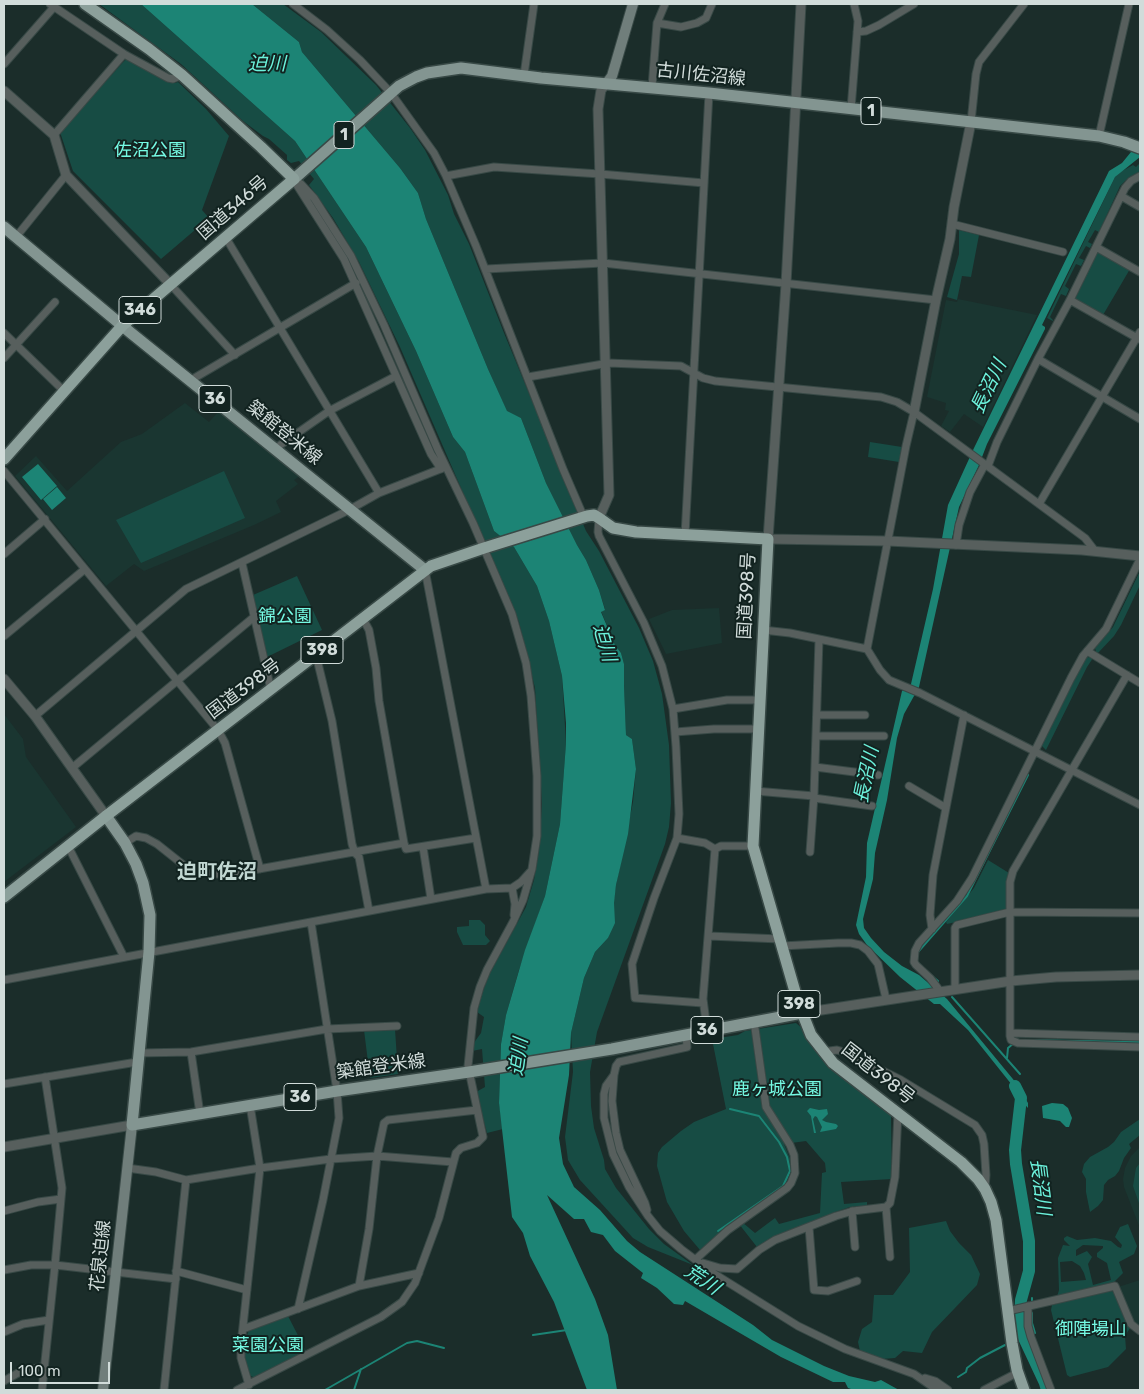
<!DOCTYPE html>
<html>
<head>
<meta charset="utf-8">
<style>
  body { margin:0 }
  #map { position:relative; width:1144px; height:1394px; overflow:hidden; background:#1b2d2a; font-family:Rubik,sans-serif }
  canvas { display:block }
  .frame { position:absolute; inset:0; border:5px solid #d1dcda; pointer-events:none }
  .scale { position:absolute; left:10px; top:1362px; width:100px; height:22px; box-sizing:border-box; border:2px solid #d1dcda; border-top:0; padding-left:6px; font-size:15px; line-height:18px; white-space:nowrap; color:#d1dcda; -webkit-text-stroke:4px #122320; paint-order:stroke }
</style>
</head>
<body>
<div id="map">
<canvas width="1144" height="1394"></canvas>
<div class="frame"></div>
<div class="scale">100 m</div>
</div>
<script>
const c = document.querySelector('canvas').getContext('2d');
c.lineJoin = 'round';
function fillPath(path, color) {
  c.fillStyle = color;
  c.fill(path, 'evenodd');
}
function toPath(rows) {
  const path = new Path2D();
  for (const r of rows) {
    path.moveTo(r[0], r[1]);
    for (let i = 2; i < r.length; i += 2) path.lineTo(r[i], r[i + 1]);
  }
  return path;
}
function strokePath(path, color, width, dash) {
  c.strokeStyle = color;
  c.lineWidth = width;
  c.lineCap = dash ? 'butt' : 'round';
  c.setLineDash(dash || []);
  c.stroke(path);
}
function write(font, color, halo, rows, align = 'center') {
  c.font = font + ' Rubik,"Noto Sans JP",sans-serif';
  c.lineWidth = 4;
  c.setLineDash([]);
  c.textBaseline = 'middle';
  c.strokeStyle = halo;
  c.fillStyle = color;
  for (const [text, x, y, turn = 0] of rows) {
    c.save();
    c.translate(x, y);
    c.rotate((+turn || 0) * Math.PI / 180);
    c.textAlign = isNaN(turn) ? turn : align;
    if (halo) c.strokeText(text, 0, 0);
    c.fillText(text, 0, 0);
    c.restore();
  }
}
fillPath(toPath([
  [958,299,1037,315,983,427,964,414,950,432,941,426,949,411,945,410,946,403,927,397,946,300,957,302],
  [185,403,209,422,221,409,301,475,294,480,298,484,276,501,281,512,254,525,144,571,134,564,106,586,15,476,36,456,67,491,121,442,142,434],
  [719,608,722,643,666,654,649,619,672,610],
  [4,714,23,739,26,757,76,827,4,882],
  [1140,1147,1140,1228,1124,1187,1123,1179,1125,1168,1131,1156],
  [1140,1280,1140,1329,1132,1321,1118,1287]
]), '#1a3631');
fillPath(toPath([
  [99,4,141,4,295,141,366,247,416,351,453,437,465,452,494,531,514,547,537,586,549,621,562,676,566,743,560,824,545,896,519,970,506,1015,501,1044,499,1103,503,1129,487,1133,476,1092,485,1087,482,1049,472,1051,473,1044,481,1033,484,1017,477,1012,483,991,490,973,526,907,534,880,539,850,542,804,535,688,519,622,400,347,359,262,333,218,309,185,314,179,299,161,291,163,287,160,287,155,269,139,263,136,243,121,181,64],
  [252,4,283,4,321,32,376,85,410,128,425,150,448,195,454,214,469,244,504,333,586,531,599,551,639,628,653,661,662,694,669,745,671,803,669,827,665,844,597,1032,590,1072,591,1106,594,1128,604,1160,605,1169,616,1188,649,1229,664,1244,693,1265,648,1247,633,1238,580,1180,568,1160,565,1137,573,1072,571,1033,584,978,595,952,608,938,616,885,633,802,636,769,632,739,626,735,624,685,624,664,621,653,615,645,601,611,605,609,599,590,586,560,577,545,546,483,521,418,507,412,488,369,426,219,418,193,400,168,302,52,299,42],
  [133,56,175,83,178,82,206,109,229,136,202,210,209,218,161,259,73,171,60,132,126,59],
  [1140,163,1140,171,1128,178,1120,186,1099,232,1095,230,1088,242,1092,244,1090,248,1086,246,1079,258,1084,260,1081,266,1076,264,1065,286,1069,289,1066,296,1061,294,1050,317,1053,320,1053,321,1047,318,1115,177,1122,171,1133,165,1136,167],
  [959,230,979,235,971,277,962,276,957,300,947,297,959,254],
  [1098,251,1130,269,1103,315,1075,299],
  [870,442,902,447,899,462,868,457],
  [224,471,245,518,141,563,116,520],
  [1140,571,1140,585,1121,625,1114,636,1098,653,1096,652,1095,648,1113,627],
  [297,576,322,630,267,657,253,595],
  [1089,657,1093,658,1087,667,1046,750,1041,745,1084,661,1086,658],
  [988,860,1009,873,1007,880,1007,911,947,924,946,922,974,888],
  [469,920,480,920,485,925,485,935,490,941,486,945,463,945,457,932,457,927,469,926],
  [796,1023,803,1029,810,1043,826,1063,891,1115,892,1179,841,1182,844,1204,867,1202,867,1206,850,1207,835,1212,774,1238,757,1247,739,1224,742,1222,755,1233,775,1218,779,1224,820,1213,822,1173,826,1172,825,1163,806,1141,784,1144,791,1161,792,1167,786,1183,783,1188,721,1232,700,1250,684,1231,667,1202,657,1166,658,1153,662,1147,681,1131,694,1122,726,1109,712,1039,738,1035,745,1031],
  [395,1029,398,1074,370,1078,364,1030],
  [1140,1119,1140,1135,1129,1144,1131,1148,1124,1158,1119,1171,1115,1176,1108,1180,1104,1185,1103,1200,1098,1206,1090,1212,1086,1192,1086,1179,1082,1172,1084,1164,1090,1157,1108,1147,1114,1142,1121,1132],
  [1140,1163,1140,1206,1133,1186,1136,1168],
  [946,1221,950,1231,959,1243,971,1255,980,1274,977,1285,932,1332,922,1353,903,1351,895,1358,882,1359,860,1351,858,1342,862,1329,872,1322,874,1295,893,1295,910,1272,909,1228],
  [1128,1224,1137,1246,1134,1254,1119,1262,1123,1273,1113,1283,1057,1297,1059,1290,1058,1258,1063,1245,1070,1246,1064,1240,1064,1238,1067,1236,1077,1240,1095,1238,1111,1241,1118,1247,1121,1248,1122,1245,1115,1237,1120,1227],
  [1083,1245,1103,1246,1103,1248,1097,1253,1097,1257,1107,1263,1111,1280,1093,1285,1088,1264,1092,1257,1087,1251,1076,1256,1076,1250],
  [1072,1261,1080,1266,1084,1273,1086,1280,1061,1282,1060,1262],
  [1110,1290,1115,1293,1130,1328,1125,1336,1126,1349,1108,1367,1070,1377,1067,1375,1051,1310,1052,1305],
  [288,1316,306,1351,258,1377,253,1377,249,1375,245,1362,245,1353,246,1338,249,1330]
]), '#174c44');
fillPath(toPath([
  [141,4,252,4,299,42,302,52,400,168,418,193,426,219,488,369,507,411,521,418,546,483,577,545,586,560,599,590,605,610,601,612,615,645,621,653,624,664,624,685,626,735,632,739,636,769,628,834,616,885,614,903,615,923,608,938,595,952,584,978,571,1033,569,1075,559,1138,563,1164,574,1187,600,1210,627,1241,640,1252,753,1325,772,1340,824,1366,849,1376,875,1382,881,1380,899,1390,851,1389,848,1388,845,1382,833,1382,781,1357,685,1301,683,1305,674,1304,657,1288,641,1278,643,1273,615,1251,603,1235,591,1232,584,1219,574,1219,547,1195,595,1299,608,1335,617,1390,587,1390,554,1302,530,1256,523,1233,512,1217,499,1103,501,1044,506,1015,525,950,545,896,560,824,566,743,566,723,562,676,549,621,537,586,514,547,494,531,465,452,453,437,416,351,366,247,295,141],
  [1140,141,1140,157,1115,177,1042,325,1045,327,1045,329,987,444,979,465,959,507,919,687,904,714,897,738,887,800,875,853,873,879,863,919,864,928,871,938,884,952,902,966,919,975,947,999,1017,1084,1028,1103,1028,1108,1018,1097,1012,1085,968,1030,940,1004,934,1004,900,977,867,945,859,934,856,925,866,877,867,843,902,691,911,684,933,589,948,505,974,448,1109,171,1122,163],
  [38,464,57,486,41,500,22,477],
  [57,487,66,498,52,510,43,499],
  [1052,1103,1063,1104,1068,1108,1072,1118,1069,1127,1066,1127,1060,1121,1043,1118,1042,1106],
  [810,1108,819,1110,827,1109,828,1114,822,1120,826,1122,836,1124,838,1126,836,1129,820,1132,822,1127,817,1117,815,1116,813,1119,816,1133,814,1133,811,1116,807,1111]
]), '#1c8475');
strokePath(toPath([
  [918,952,967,896,1028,775],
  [932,976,938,981],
  [952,997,1020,1074],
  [1018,1040,1140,1042],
  [1007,1058,1008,1048,1014,1043],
  [718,1231,783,1186,790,1171,787,1157,779,1142,759,1116,730,1109],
  [1032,1298,1032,1301],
  [1032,1313,1032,1323,1035,1333,1034,1333],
  [533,1335,567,1330],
  [958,1377,966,1372,967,1368,980,1358,1005,1345],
  [325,1390,407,1343,417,1341,444,1348],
  [354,1390,361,1369]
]), '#1c8475', 2);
strokePath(toPath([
  [1015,1086,1021,1098,1015,1150,1016,1164,1029,1241,1029,1271,1021,1300,1020,1319,1024,1338,1045,1383,1047,1390]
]), '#1c8475', 12);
const minor = toPath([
  [50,4,124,54,168,78,173,79,182,75],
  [293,4,327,30,360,60,391,93,434,153,446,176,476,246,563,469,582,513,581,518],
  [665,4,657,23,681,27,697,23,706,18,712,4],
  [857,32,866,31,879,25,914,4],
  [4,64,54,7],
  [524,75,534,4],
  [652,87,657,23],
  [851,109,858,21,854,4],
  [971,122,976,74,979,62,1024,4],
  [54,135,124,54],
  [1099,136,1129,4],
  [446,176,494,167,600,174,704,183],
  [295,182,344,259,431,454,441,469],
  [1121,196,1140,207],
  [952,224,1063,252],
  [16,237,66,175],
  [1096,247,1140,272],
  [486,269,603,263,936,300],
  [171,285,235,355],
  [1070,300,1139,339],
  [4,333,65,392],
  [4,358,55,302],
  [1038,359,1140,419],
  [528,377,609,363,681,366,703,378,715,381,881,397,897,402,914,412,1085,538,1095,551],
  [191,380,356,283],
  [276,448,329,411,396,376],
  [988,466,997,442,1038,359,1070,300,1121,196,1125,188,1131,181,1140,176],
  [4,471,218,730,225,743,260,869],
  [379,493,443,468],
  [1039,504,1140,332],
  [599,518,598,532,599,536,644,623,662,666,673,709,676,747,679,814,677,838,654,898,632,964,635,998,703,1003],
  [685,535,709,93],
  [956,545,959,525,970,492,985,464],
  [4,554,45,519],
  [242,563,271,690],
  [425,570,486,889],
  [363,619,369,630,376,668,379,701,404,843],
  [763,630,790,633,867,649,880,670,889,680,920,693,1140,805],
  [4,636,85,569],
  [867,649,906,446,914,412],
  [1087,651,1140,683],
  [316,655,332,721,352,844,355,853,359,857,369,911],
  [1127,675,1013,871,1010,882,1010,1036,1011,1040,1018,1043,1140,1047],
  [673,709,727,700,759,700],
  [817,715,865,715],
  [35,716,186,589,347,511,379,493,226,238],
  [675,732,714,729,758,729],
  [816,736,884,736],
  [815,767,878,775],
  [72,768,254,617],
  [909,786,946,808],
  [755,791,814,796,819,639],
  [814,798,872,806],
  [677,838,705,843,715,849,703,999,707,1030],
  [125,843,136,836,146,838,157,844,186,867,203,873,218,874,242,872,404,843,406,849,476,838],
  [68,846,124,957],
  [423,847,431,899],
  [715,849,721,846,753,846],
  [810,852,814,796],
  [512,888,521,882,530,872],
  [932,929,930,915,933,875,964,715],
  [709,936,780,939],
  [782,946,838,943,851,943,860,945,868,951,878,964,886,999],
  [4,980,311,922],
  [955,989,955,928,957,925,1010,912,1140,913],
  [940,991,930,978,916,965,914,962,915,951,919,943,957,901,972,878,1071,678,1083,656,1106,629,1140,559],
  [1010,1033,1140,1037],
  [686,1034,687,1047,619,1062,616,1066,614,1075,606,1086,604,1094,604,1118,613,1154,629,1187,648,1216,660,1231,681,1249,713,1273,798,1326,845,1349,914,1374,937,1390],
  [191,1052,200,1114],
  [822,1052,837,1050,847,1053,901,1080,975,1125,982,1135,984,1144,986,1175,985,1189],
  [139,1053,191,1052,327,1029,397,1026],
  [614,1075,612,1101,616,1133,620,1150,645,1203,647,1210],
  [4,1084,137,1062],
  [127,1168,156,1172,186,1180],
  [886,1207,890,1257],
  [4,1211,38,1202,61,1199],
  [852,1211,855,1247],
  [809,1227,814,1290,828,1291,857,1281],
  [696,1259,728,1230,787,1188,791,1183,795,1173,794,1155,790,1145,766,1107,754,1021],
  [703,1263,720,1268,737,1269,759,1250,775,1240,836,1216,853,1211,886,1207,890,1203,895,1177,898,1112],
  [4,1270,31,1265,55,1265,176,1279],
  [176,1271,247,1290],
  [359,1286,369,1229,377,1156,384,1123,388,1120,477,1110],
  [1028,1306,1028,1326,1031,1337,1051,1390],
  [298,1309,323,1200,339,1118,337,1091,311,922,486,889,512,888,515,904,514,915],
  [1008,1311,1115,1286,1131,1324,1140,1331],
  [243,1329,359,1286,419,1273],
  [4,1332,23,1324,49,1320],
  [925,1378,935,1381,948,1390],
  [4,1381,18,1373,44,1366],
  [249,1385,241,1358,241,1345,260,1168,250,1105],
  [42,1390,55,1265,62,1188,45,1077],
  [164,1390,186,1180,260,1168,331,1159,377,1156,453,1162],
  [237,1390,381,1317,402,1302,415,1283,439,1218,456,1153,461,1148,477,1143,483,1137,468,1066,474,1008,480,987,487,970,513,922,523,900,532,869,537,836,537,776,531,696,526,663,512,614,473,523,438,450,384,325,351,256,314,198,301,184,294,179],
  [984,1390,1013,1375]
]);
const tertiary = toPath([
  [801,4,786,284,768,539,887,541,1082,550,1140,556],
  [4,91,54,135,66,175,171,285],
  [914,412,936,300,950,239,954,207,971,122],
  [599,518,609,495,598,109,601,90,606,84],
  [4,679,35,716,106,816],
  [802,1013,1011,981,1056,977,1140,975],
  [4,1147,132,1125]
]);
const secondary = toPath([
  [606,84,612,76,633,4],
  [103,1390,132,1125]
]);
const primary = toPath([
  [294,179,399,86,416,77,427,73,461,68,541,78,709,93,1099,136,1124,142,1140,148],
  [4,227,131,333,425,570],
  [106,816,125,843,136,864,143,883,150,915,149,952,132,1125,337,1091,469,1072,612,1049,802,1013]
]);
const trunk = toPath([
  [4,459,123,325,294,179,261,147,182,75,149,49,85,4],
  [4,897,106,816,431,566,484,548,587,516,594,515,599,518,613,528,636,532,768,539,753,846,798,1002,811,1035,833,1063,961,1162,978,1179,985,1189,991,1202,996,1220,1012,1343,1017,1370,1024,1390]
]);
strokePath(minor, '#384946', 9);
strokePath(tertiary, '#384946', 11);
strokePath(secondary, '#384946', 12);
strokePath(primary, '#384946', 14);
strokePath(trunk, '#384946', 14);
strokePath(minor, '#575f5d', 7);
strokePath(tertiary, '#575f5d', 9);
strokePath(secondary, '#707e7b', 10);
strokePath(primary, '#839591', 11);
strokePath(trunk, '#8ca09b', 11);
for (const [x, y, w] of [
  [871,111,20],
  [344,135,20],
  [140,310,42],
  [215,399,32],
  [322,650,42],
  [799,1004,42],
  [707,1030,32],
  [300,1097,32]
]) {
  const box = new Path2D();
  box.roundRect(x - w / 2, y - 13.5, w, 27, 4);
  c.fillStyle = '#122320';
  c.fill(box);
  strokePath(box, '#d1dcda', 1);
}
write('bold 16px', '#d1dcda', null, [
  ["1",871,111],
  ["1",344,135],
  ["346",140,310],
  ["36",215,399],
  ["398",322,650],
  ["398",799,1004],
  ["36",707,1030],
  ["36",300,1097]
]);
write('18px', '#d1dcda', '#122320', [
  ["古川佐沼線",701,75,6],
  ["国道346号",233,208,-41],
  ["築館登米線",284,433,39],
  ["国道398号",747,596,-87],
  ["国道398号",244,689,-37],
  ["築館登米線",381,1067,-8],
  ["国道398号",878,1074,38],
  ["花泉迫線",101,1256,-84]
]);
write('18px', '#75fae4', '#122320', [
  ["佐沼公園",150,151],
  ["錦公園",285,617],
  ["鹿ヶ城公園",777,1090],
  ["御陣場山",1091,1330],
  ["菜園公園",268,1346]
]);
write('italic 19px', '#6cf2dc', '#122320', [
  ["迫川",267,65],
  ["長沼川",989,387,-64],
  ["迫川",604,643,74],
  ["長沼川",867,775,-78],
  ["迫川",519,1057,-82],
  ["長沼川",1040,1187,83],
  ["荒川",702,1280,34]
]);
write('bold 20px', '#c1d7d2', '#122320', [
  ["迫町佐沼",217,872]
]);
</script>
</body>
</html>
